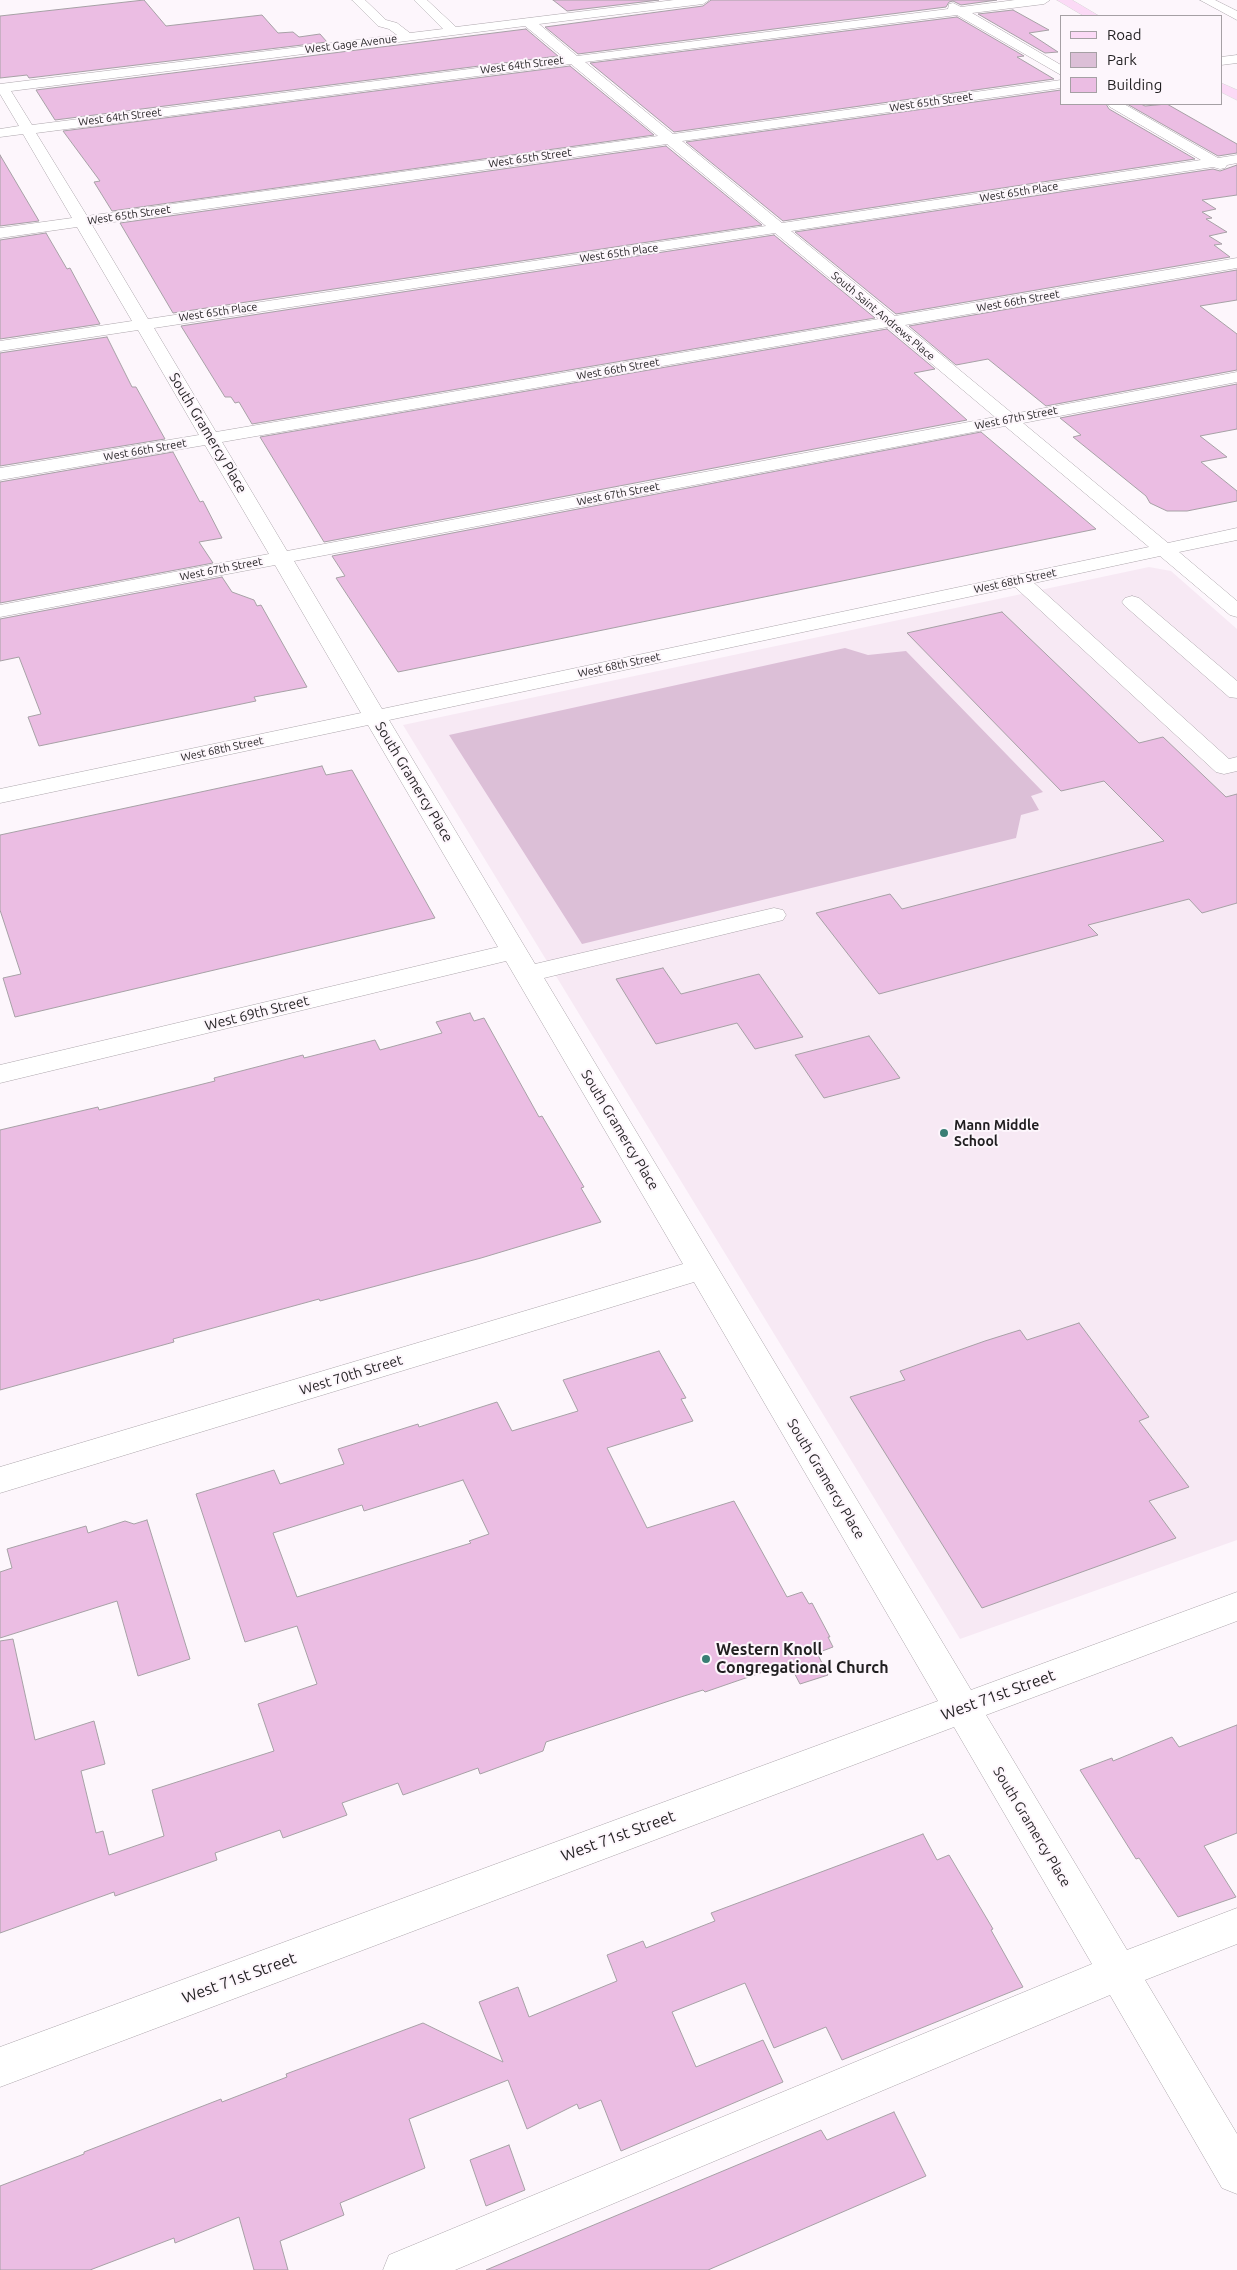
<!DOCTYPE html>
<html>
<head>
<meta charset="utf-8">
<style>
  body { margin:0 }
  #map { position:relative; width:1237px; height:2270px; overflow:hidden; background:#fdf6fc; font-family:Ubuntu,sans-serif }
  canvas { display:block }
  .legend { position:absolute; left:1060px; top:15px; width:162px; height:90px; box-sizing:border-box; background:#fdf6fc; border:1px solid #a5a0a4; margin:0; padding:6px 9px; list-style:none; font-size:15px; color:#211f21 }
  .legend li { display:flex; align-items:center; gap:10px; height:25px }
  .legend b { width:25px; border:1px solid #a5a0a4 }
</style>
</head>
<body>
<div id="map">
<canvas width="1237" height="2270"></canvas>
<ul class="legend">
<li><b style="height:6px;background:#fbdaf6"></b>Road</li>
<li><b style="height:14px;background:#dcbfd7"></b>Park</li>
<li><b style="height:14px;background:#ebbde3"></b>Building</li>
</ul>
</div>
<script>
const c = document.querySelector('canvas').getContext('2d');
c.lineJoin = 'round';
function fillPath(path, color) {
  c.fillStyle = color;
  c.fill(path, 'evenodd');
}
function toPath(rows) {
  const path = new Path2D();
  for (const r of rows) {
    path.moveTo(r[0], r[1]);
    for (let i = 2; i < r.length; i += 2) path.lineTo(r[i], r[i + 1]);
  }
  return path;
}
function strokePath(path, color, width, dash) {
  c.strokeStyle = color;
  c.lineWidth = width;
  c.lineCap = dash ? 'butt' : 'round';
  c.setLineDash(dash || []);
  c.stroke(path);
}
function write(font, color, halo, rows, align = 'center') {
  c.font = font + ' Ubuntu,sans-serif';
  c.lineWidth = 4;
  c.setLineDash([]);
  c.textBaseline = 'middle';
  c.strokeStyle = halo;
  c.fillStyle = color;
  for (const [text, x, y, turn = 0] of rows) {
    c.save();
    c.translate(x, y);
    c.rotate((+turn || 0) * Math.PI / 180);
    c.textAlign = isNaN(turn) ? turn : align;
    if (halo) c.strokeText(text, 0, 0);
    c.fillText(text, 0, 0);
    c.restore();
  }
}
fillPath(toPath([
  [1149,567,1171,571,1237,629,1237,1540,960,1639,403,725]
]), '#f7e9f4');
fillPath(toPath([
  [845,648,868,655,906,651,1043,792,1031,796,1039,810,1021,815,1016,838,582,944,449,735]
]), '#dcbfd7');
const building = toPath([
  [144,0,166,26,262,15,278,33,293,32,299,37,320,34,327,42,29,78,27,75,0,78,0,16,144,0],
  [553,0,659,0,567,11,553,0],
  [711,0,997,0,961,5,953,1,949,2,946,7,578,54,545,27,703,6,711,0],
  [1013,10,1049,30,1029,33,1058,52,1045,53,978,14,1013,10],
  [957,17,1024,56,1017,57,1054,79,674,132,590,63,957,17],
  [526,29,558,56,55,120,36,90,526,29],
  [570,66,654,135,112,211,94,182,100,181,63,131,570,66],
  [1061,90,1061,104,1106,104,1109,109,1195,159,783,221,686,142,1061,90],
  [1127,104,1141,104,1145,106,1167,104,1237,144,1237,153,1218,156,1127,104],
  [666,146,762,225,173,313,120,223,666,146],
  [0,155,39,221,0,226,0,155],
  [1237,165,1237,195,1202,200,1216,209,1202,212,1212,218,1206,219,1227,232,1209,236,1222,244,1214,245,1230,257,896,314,795,232,1213,169,1220,171,1237,165],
  [46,233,67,269,70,268,100,324,0,339,0,240,46,233],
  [774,235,875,318,252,424,239,402,235,403,231,397,225,397,181,326,774,235],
  [1237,270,1237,300,1200,306,1237,334,1237,370,1046,406,988,359,956,365,909,326,1237,270],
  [887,329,935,369,914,373,967,420,324,542,260,437,887,329],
  [107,337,132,387,136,387,165,439,0,466,0,353,107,337],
  [1237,384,1237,429,1200,436,1227,457,1201,462,1237,491,1237,501,1187,511,1167,511,1150,503,1146,496,1073,437,1081,435,1060,418,1237,384],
  [981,432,1096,529,398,672,336,578,345,576,332,556,981,432],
  [173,452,200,502,203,501,222,538,199,542,213,563,0,603,0,482,173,452],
  [222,577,232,592,254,600,257,606,261,605,307,687,254,697,256,701,39,746,28,717,41,714,19,657,0,661,0,619,222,577],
  [1002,612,1139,743,1163,737,1226,797,1237,794,1237,903,1202,913,1189,899,1088,925,1098,935,879,994,816,913,890,894,902,909,1164,841,1104,781,1061,791,907,633,1002,612],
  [322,766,326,775,352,770,435,918,15,1017,3,978,21,974,0,910,0,835,322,766],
  [663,968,681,994,759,974,803,1037,755,1049,737,1023,656,1044,616,979,663,968],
  [470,1013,474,1021,484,1018,539,1117,542,1116,584,1187,581,1188,601,1222,481,1258,320,1301,319,1299,173,1339,174,1342,0,1390,0,1130,98,1107,99,1110,215,1081,214,1078,303,1055,304,1058,375,1040,380,1050,442,1033,436,1022,470,1013],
  [869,1036,900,1078,824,1098,795,1055,869,1036],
  [1079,1323,1149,1417,1139,1421,1189,1487,1149,1501,1176,1538,982,1608,850,1397,905,1380,900,1371,985,1341,1020,1330,1027,1340,1079,1323],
  [659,1351,686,1398,681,1399,693,1421,607,1448,647,1528,734,1501,787,1597,802,1592,809,1604,812,1603,830,1637,828,1637,833,1647,817,1653,828,1675,800,1684,789,1663,705,1692,703,1690,684,1696,546,1742,543,1751,480,1774,478,1768,403,1795,398,1783,342,1803,347,1815,283,1838,280,1830,215,1853,217,1860,115,1896,114,1892,0,1933,0,1641,13,1639,35,1740,94,1721,105,1764,81,1771,96,1833,103,1831,109,1855,164,1836,152,1790,274,1751,258,1704,317,1684,297,1626,245,1642,196,1494,274,1470,280,1484,344,1464,338,1449,418,1424,419,1427,497,1402,512,1431,578,1411,563,1380,659,1351],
  [463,1480,489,1534,469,1541,471,1543,297,1597,273,1533,362,1505,364,1511,463,1480],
  [147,1520,190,1659,138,1676,117,1601,0,1638,0,1572,12,1568,7,1549,86,1526,88,1533,125,1521,134,1524,147,1520],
  [1237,1725,1237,1833,1204,1846,1236,1897,1178,1917,1139,1858,1136,1859,1080,1770,1112,1758,1113,1761,1172,1737,1179,1747,1237,1725],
  [923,1834,937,1860,949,1855,993,1929,991,1930,1023,1987,842,2060,826,2027,774,2048,745,1983,672,2012,696,2067,763,2040,783,2082,621,2151,601,2100,579,2109,577,2104,527,2129,508,2080,409,2119,425,2168,340,2203,344,2215,280,2241,288,2270,254,2270,239,2217,175,2243,174,2238,90,2270,0,2270,0,2186,84,2154,84,2152,221,2099,222,2102,287,2077,286,2074,423,2023,503,2062,479,2002,518,1987,529,2017,617,1981,607,1955,643,1941,646,1948,715,1921,711,1913,923,1834],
  [894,2112,926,2176,708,2270,486,2270,821,2130,827,2140,894,2112],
  [509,2145,525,2190,486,2206,470,2160,509,2145]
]);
fillPath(building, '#ebbde3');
strokePath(building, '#a7a1a6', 1);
const minor = toPath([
  [352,0,365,0,386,20,397,23,410,33,443,29,414,0,427,0,456,27,674,0,709,0,703,4,539,24,577,56,948,9,949,4,953,3,961,7,1015,0,1050,0,1044,4,972,13,1061,65,1061,75,957,15,585,62,673,134,1061,80,1061,88,682,141,782,223,1201,160,1110,107,1108,104,1124,104,1218,158,1237,155,1237,163,1227,165,1225,168,1220,169,1213,167,791,231,895,316,1237,258,1237,268,905,325,1013,414,1237,372,1237,382,1023,423,1168,543,1237,528,1237,540,1179,552,1237,601,1237,617,1230,615,1160,556,1034,583,1229,759,1237,757,1237,771,1224,774,1216,772,1015,587,389,720,535,964,774,908,783,910,786,915,783,920,544,978,971,1690,1237,1592,1237,1621,986,1715,1127,1950,1237,1908,1237,1944,1145,1980,1237,2134,1237,2194,1222,2188,1110,1995,455,2270,383,2270,389,2255,1092,1964,954,1727,0,2087,0,2047,938,1701,694,1282,0,1493,0,1467,683,1264,506,961,0,1083,0,1065,498,947,368,725,0,803,0,789,361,713,275,565,0,617,0,605,269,554,205,445,0,480,0,468,199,435,138,330,0,351,0,341,132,321,77,227,0,238,0,228,72,218,23,134,0,137,0,129,19,126,0,94,0,84,397,35,389,29,378,26,352,0],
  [525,26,563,57,32,125,11,91,525,26],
  [571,64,658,136,87,216,36,133,571,64],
  [667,144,766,226,148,319,92,225,667,144],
  [775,233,879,319,216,432,154,328,775,233],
  [888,327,995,417,287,551,222,442,888,327],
  [1005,426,1149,547,382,709,294,561,1005,426],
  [1200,0,1215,0,1237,11,1237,20,1200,0],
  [1237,55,1237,63,1221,65,1221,57,1237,55],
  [1132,596,1139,598,1237,681,1237,698,1229,697,1125,606,1122,602,1125,598,1132,596]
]);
const major = toPath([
  [1057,0,1072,0,1099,16,1084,16,1057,0],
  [1221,83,1237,90,1237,100,1221,92,1221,83]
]);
strokePath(minor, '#ada6ac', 1);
strokePath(major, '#d7d7d7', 1);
fillPath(minor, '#fff');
fillPath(major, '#fbdaf6');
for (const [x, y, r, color] of [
  [944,1133,5,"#397e74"],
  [706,1659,5,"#397e74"]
]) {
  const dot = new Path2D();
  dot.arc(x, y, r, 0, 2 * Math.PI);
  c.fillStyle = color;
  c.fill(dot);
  strokePath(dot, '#fdf6fc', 2);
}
write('11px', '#211f21', '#fdf6fc', [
  ["West Gage Avenue",351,44,-7],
  ["West 64th Street",522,65,-7],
  ["West 65th Street",931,102,-8],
  ["West 64th Street",120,117,-7],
  ["West 65th Street",530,158,-8],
  ["West 65th Place",1019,192,-9],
  ["West 65th Street",129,215,-8],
  ["West 65th Place",619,253,-8],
  ["West 66th Street",1018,301,-10],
  ["West 65th Place",218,312,-8],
  ["South Saint Andrews Place",883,316,40],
  ["West 66th Street",618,369,-10],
  ["West 67th Street",1016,418,-11],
  ["West 66th Street",145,450,-10],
  ["West 67th Street",618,494,-11],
  ["West 67th Street",221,569,-11],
  ["West 68th Street",1015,581,-12],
  ["West 68th Street",619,665,-12],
  ["West 68th Street",222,749,-12]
]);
write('14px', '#211f21', '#fdf6fc', [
  ["South Gramercy Place",208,433,59],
  ["South Gramercy Place",414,782,59],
  ["West 69th Street",257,1013,-14],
  ["South Gramercy Place",620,1130,59],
  ["West 70th Street",351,1375,-17],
  ["South Gramercy Place",826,1479,59],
  ["South Gramercy Place",1032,1827,59]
]);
write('bold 14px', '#211f21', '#fdf6fc', [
  ["Mann Middle",954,1125],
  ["School",954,1141]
], 'left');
write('bold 16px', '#211f21', '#fdf6fc', [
  ["Western Knoll",716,1650],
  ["Congregational Church",716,1668]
], 'left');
write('16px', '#211f21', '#fdf6fc', [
  ["West 71st Street",998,1695,-20],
  ["West 71st Street",618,1836,-20],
  ["West 71st Street",239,1978,-20]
]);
</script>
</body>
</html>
